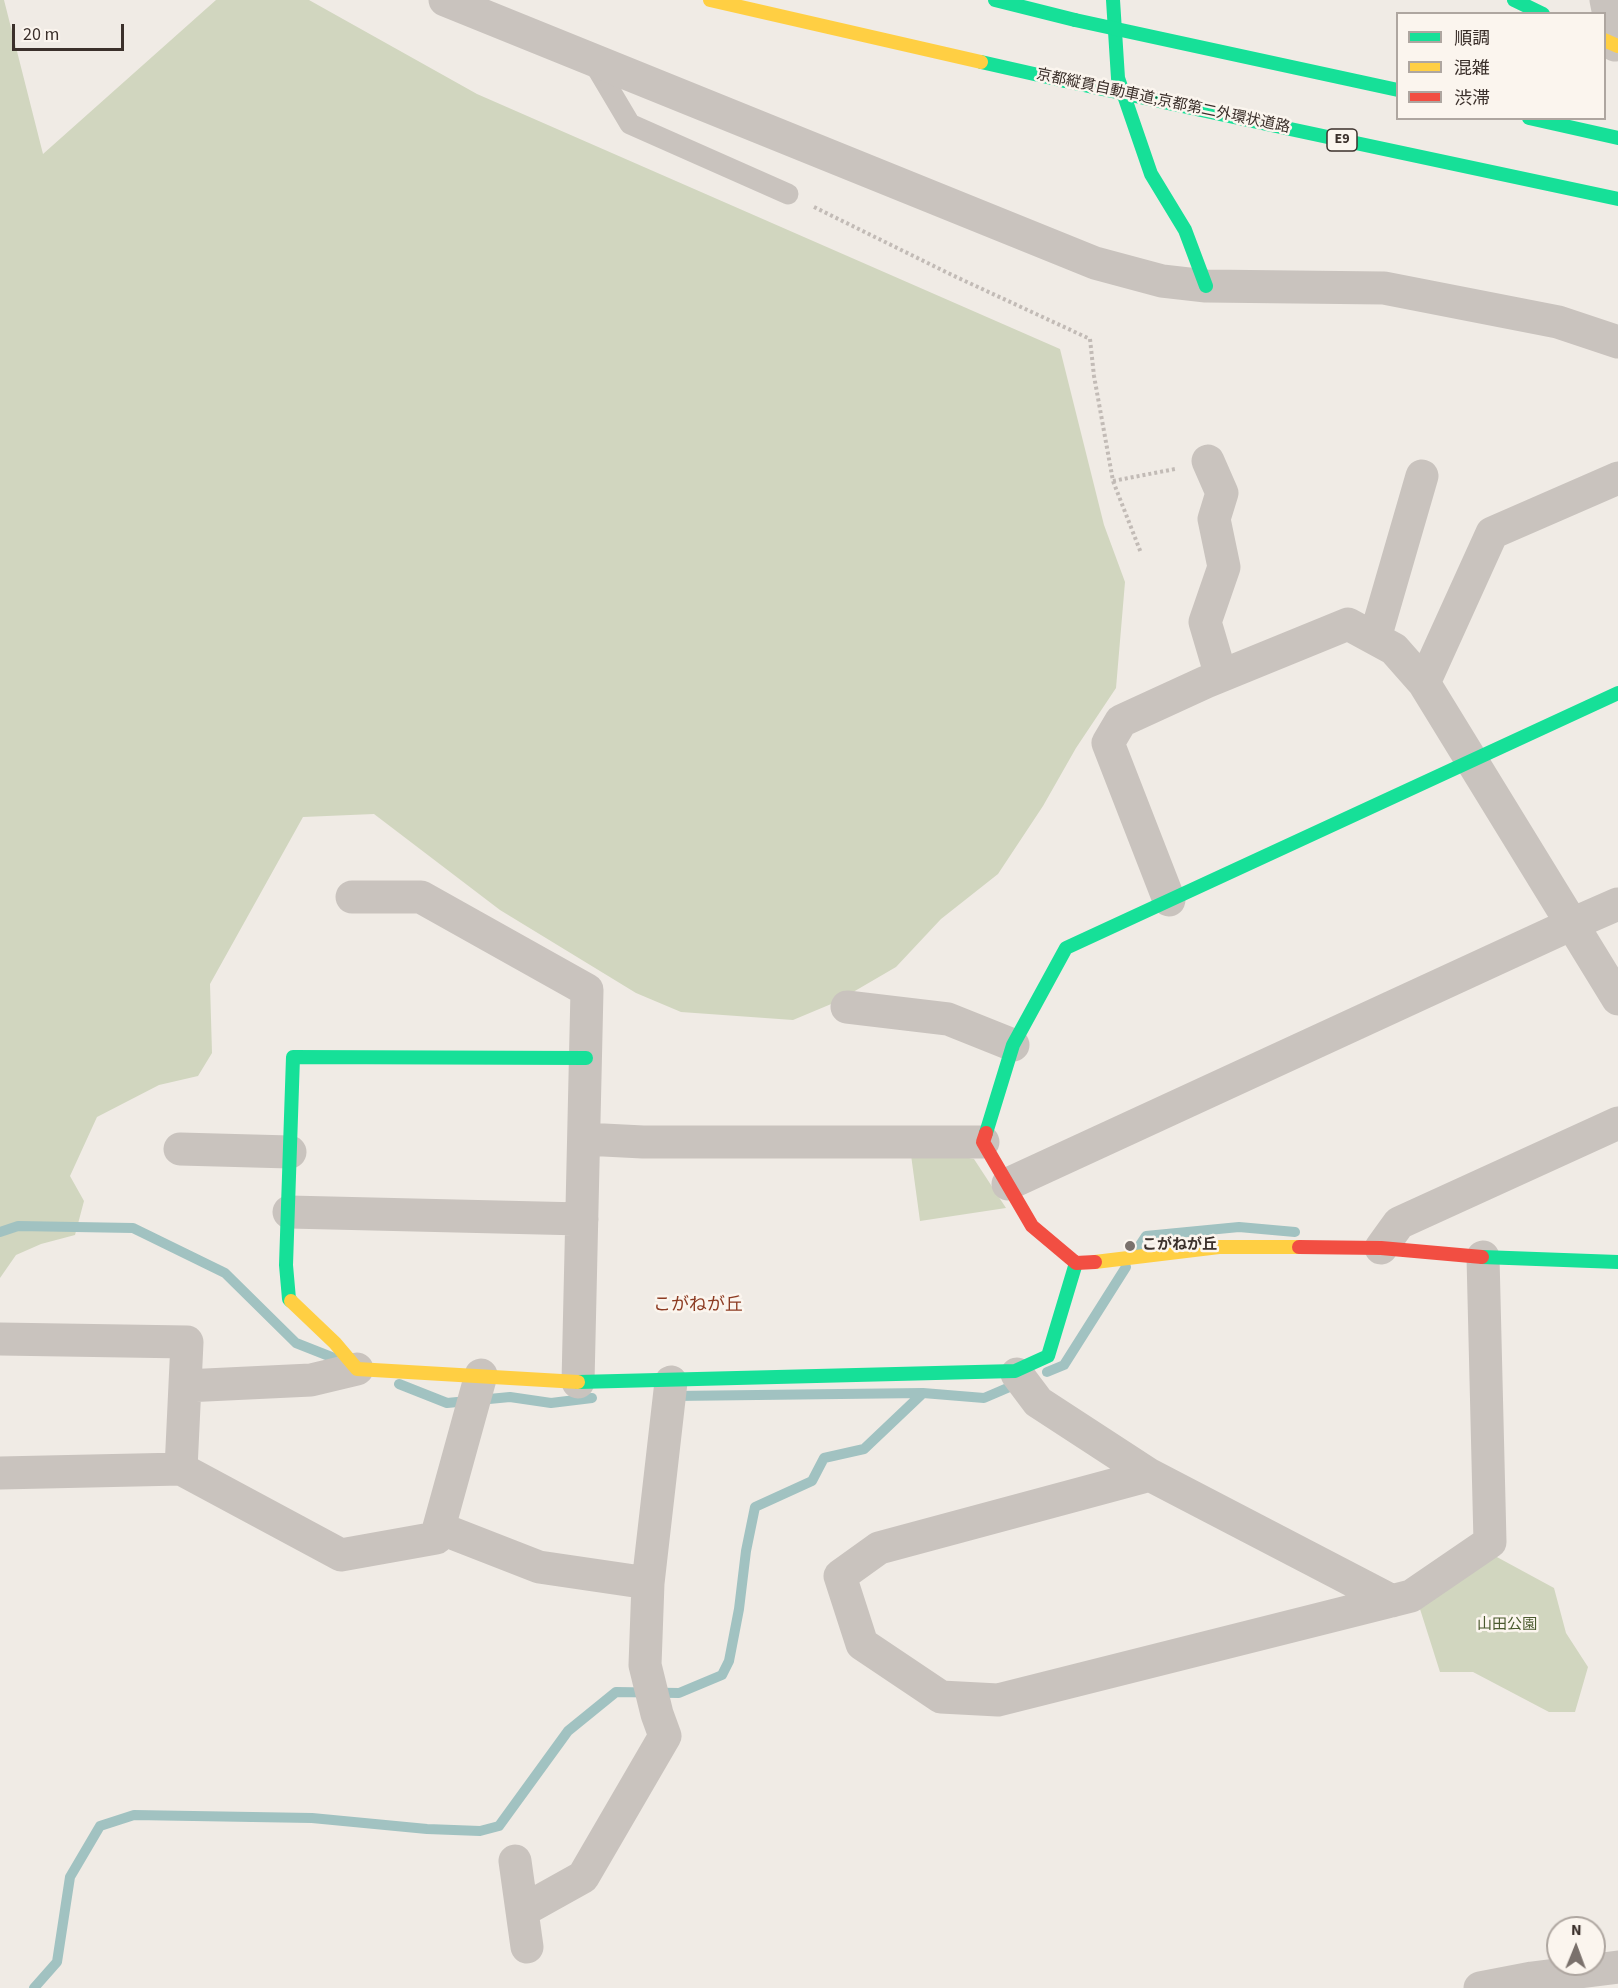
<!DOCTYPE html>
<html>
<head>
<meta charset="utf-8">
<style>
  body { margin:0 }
  #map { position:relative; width:1618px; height:1988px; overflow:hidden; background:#f0ebe5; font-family:"Source Sans 3","Noto Sans JP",sans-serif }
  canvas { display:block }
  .legend { position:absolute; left:1396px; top:12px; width:210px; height:108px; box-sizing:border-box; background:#fbf5ee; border:2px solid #aea6a0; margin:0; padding:8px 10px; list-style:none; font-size:18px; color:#3b302b }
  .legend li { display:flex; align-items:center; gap:12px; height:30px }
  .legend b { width:30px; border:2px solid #aea6a0 }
  .north { position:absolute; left:1546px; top:1916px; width:60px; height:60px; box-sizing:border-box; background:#fbf5ee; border:2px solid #aea6a0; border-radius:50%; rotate:1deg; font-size:16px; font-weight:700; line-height:24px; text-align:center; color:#3b302b }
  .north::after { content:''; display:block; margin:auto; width:21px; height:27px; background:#7a716c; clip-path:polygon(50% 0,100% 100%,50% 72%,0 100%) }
  .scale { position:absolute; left:12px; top:24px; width:112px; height:27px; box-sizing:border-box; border:3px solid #3b302b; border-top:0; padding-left:8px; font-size:18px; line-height:21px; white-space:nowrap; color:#3b302b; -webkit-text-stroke:4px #fbf5ee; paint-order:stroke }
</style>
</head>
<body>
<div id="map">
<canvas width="1618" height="1988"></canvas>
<ul class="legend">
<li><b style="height:8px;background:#16e098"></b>順調</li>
<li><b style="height:8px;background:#ffcf43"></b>混雑</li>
<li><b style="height:8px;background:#f24e42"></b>渋滞</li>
</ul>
<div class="north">N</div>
<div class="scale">20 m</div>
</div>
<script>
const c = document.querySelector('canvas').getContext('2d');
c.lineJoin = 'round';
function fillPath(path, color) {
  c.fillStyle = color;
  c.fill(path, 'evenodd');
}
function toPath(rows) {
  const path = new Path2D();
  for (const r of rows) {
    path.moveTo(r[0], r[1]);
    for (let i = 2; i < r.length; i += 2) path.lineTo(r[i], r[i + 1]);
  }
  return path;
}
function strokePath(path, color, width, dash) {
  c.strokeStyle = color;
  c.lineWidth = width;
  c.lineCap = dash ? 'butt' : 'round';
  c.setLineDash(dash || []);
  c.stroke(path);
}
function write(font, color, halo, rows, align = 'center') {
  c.font = font + ' "Source Sans 3","Noto Sans JP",sans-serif';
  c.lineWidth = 5;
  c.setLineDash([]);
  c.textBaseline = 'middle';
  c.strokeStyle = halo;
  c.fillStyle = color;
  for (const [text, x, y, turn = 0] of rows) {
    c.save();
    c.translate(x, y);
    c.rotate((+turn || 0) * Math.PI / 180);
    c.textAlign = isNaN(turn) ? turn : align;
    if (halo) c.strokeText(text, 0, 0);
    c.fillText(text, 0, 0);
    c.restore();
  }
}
fillPath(toPath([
  [0,0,4,0,43,154,216,0,309,0,477,94,1060,349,1104,525,1125,582,1116,688,1076,748,1043,806,998,874,941,919,896,967,836,1002,793,1020,681,1012,636,993,500,910,374,814,303,817,210,984,212,1053,198,1076,159,1085,97,1117,70,1176,84,1201,75,1235,41,1244,16,1255,0,1278],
  [949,1154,974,1159,1006,1208,920,1221,911,1155],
  [1495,1556,1554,1588,1566,1633,1588,1667,1575,1712,1549,1712,1473,1672,1440,1672,1420,1609]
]), '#d1d6bf');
strokePath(toPath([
  [0,1232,18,1226,133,1228,225,1273,296,1343,334,1358],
  [1136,1251,1146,1236,1239,1227,1295,1232],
  [1047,1372,1064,1365,1126,1267],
  [399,1384,447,1403,510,1397,551,1403,592,1398],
  [674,1396,923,1393],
  [34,1988,57,1962,70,1877,100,1826,134,1815,312,1818,427,1829,480,1831,499,1826,568,1731,616,1692,679,1693,722,1675,729,1661,739,1609,746,1551,755,1507,812,1481,824,1458,864,1449,923,1393,984,1398,1019,1383]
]), '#a1c2c1', 10);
strokePath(toPath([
  [814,207,952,275,1090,339,1094,376,1113,481,1141,553],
  [1113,481,1175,469]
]), '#c2bbb6', 4, [3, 3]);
strokePath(toPath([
  [592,60,630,124,788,194]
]), '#c9c3be', 21);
strokePath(toPath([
  [445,0,1095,263,1162,281,1206,286,1384,288,1558,322,1618,342],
  [1606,0,1615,45],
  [1208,461,1222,493,1214,519,1224,567,1205,622,1221,676],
  [1375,638,1422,476],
  [1424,683,1492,533,1618,478],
  [352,897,421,897,587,990,578,1382],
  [1169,900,1108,743,1121,721,1206,682,1348,624,1394,649,1424,683,1618,999],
  [847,1007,948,1019,1013,1045],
  [584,1139,643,1142,983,1142],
  [180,1149,290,1152],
  [1008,1184,1572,924,1618,904],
  [289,1212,582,1219],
  [1381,1248,1399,1223,1618,1123],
  [0,1339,187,1342,181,1469],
  [1017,1374,1038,1402,1150,1475,1392,1601],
  [185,1386,311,1380,357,1369],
  [0,1473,181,1469,341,1555,436,1538,481,1375],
  [1150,1475,879,1548,840,1576,862,1644,941,1697,998,1700,1411,1596,1490,1542,1483,1257],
  [439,1528,539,1567,648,1583],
  [515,1861,527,1947],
  [522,1911,583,1877,665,1736,657,1714,645,1665,648,1583,671,1382],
  [1480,1988,1532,1978,1618,1967]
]), '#c9c3be', 33);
strokePath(toPath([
  [995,0,1075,20],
  [1113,0,1118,78,1151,174,1185,230,1206,286],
  [1514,0,1543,14],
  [981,62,1065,81],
  [1529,118,1618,138],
  [986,1133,1013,1045,1066,948,1618,693],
  [1482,1257,1618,1262],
  [291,1301,289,1299,286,1265,293,1057,586,1058],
  [578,1382,1015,1371,1048,1356,1076,1263]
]), '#16e098', 14);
strokePath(toPath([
  [710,0,981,62],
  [1604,40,1618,46],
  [1095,1262,1219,1247,1299,1247],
  [291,1301,335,1343,357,1369,578,1382]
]), '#ffcf43', 14);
strokePath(toPath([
  [986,1133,983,1142,1032,1226,1076,1263,1095,1262],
  [1299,1247,1381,1248,1482,1257]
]), '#f24e42', 14);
strokePath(toPath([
  [1075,20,1398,90],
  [1065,81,1618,199]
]), '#16e098', 14);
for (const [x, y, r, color] of [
  [1130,1246,6,"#7a716c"]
]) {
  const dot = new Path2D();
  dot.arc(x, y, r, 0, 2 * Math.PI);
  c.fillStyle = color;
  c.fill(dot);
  strokePath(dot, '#fbf5ee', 2);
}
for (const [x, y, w] of [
  [1342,140,30]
]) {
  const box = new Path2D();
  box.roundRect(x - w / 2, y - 11, w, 22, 4.5);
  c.fillStyle = '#fbf5ee';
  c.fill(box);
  strokePath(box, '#3b302b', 1.5);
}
write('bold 14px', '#3b302b', null, [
  ["E9",1342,140]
]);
write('15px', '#3b302b', '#fbf5ee', [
  ["京都縦貫自動車道;京都第二外環状道路",1163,102,12]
]);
write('bold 15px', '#3b302b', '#fbf5ee', [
  ["こがねが丘",1142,1246]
], 'left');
write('15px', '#4a5a2e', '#fbf5ee', [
  ["山田公園",1507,1626]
]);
write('18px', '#8c3b22', '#fbf5ee', [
  ["こがねが丘",698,1306]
]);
</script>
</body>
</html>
